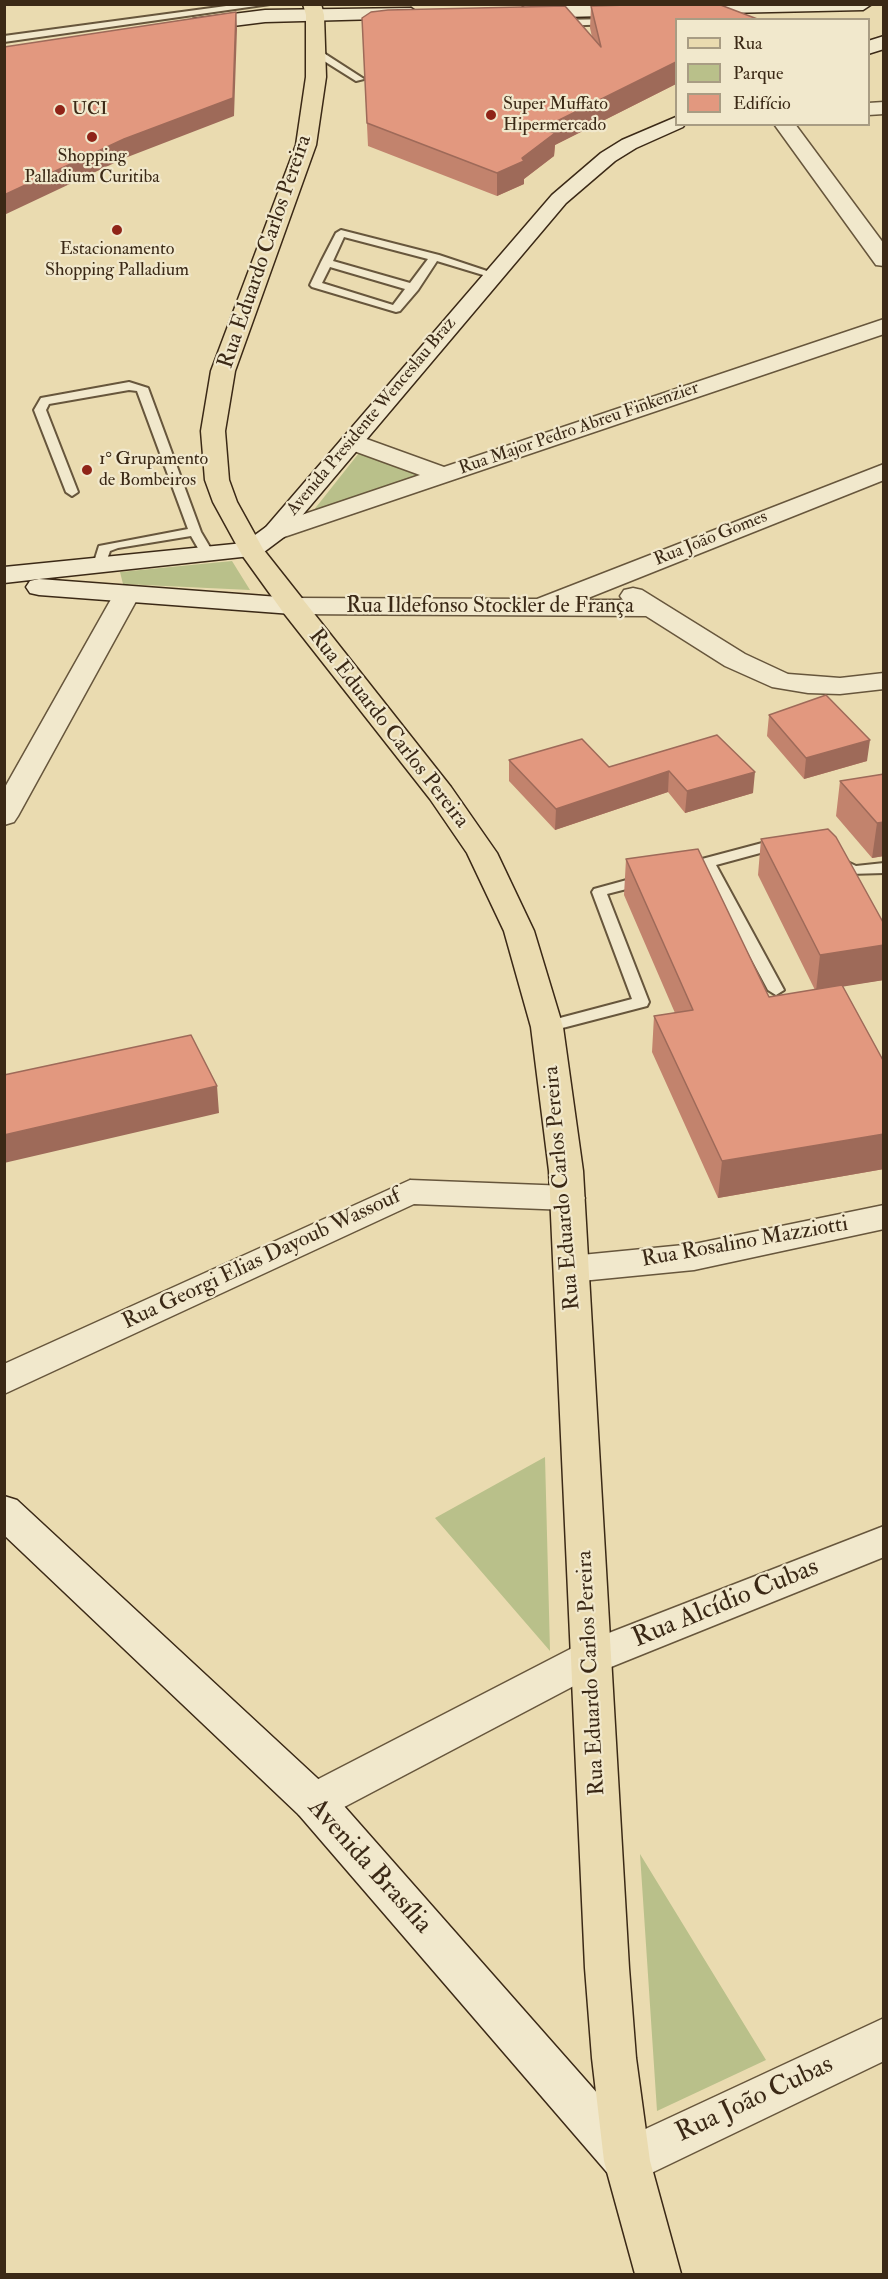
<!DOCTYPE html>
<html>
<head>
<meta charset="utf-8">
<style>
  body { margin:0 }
  #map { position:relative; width:888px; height:2279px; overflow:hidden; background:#eadbb0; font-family:"IM FELL Double Pica",serif }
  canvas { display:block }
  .frame { position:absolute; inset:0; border:6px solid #3b2916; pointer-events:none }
  .legend { position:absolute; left:675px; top:18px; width:195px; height:108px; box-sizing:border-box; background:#f1e8cc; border:2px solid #a89c83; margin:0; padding:8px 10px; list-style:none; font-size:18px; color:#3b2916 }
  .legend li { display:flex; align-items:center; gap:12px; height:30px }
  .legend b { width:30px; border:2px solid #a89c83 }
</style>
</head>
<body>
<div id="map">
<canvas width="888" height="2279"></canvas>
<div class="frame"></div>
<ul class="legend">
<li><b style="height:8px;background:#eadbb0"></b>Rua</li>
<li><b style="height:16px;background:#b9c08a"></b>Parque</li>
<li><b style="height:16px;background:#e2987f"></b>Edifício</li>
</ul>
</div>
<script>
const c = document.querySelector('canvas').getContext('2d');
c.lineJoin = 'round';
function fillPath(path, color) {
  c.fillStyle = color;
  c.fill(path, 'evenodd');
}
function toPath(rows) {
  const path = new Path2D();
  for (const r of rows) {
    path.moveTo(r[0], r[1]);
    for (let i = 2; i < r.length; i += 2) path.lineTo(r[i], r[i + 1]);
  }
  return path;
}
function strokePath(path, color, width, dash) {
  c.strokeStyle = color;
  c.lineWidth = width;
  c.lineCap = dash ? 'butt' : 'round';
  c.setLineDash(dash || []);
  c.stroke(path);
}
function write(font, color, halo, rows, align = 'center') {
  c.font = font + ' "IM FELL Double Pica",serif';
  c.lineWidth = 4.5;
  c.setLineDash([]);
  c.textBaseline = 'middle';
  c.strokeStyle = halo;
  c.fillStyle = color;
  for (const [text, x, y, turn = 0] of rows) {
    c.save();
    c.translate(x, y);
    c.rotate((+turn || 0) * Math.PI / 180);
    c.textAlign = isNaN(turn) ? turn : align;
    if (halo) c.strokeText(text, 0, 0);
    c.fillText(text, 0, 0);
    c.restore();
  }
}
fillPath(toPath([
  [359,453,419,475,313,511],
  [232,561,250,590,123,584,120,572],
  [545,1457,550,1651,435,1518],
  [640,1854,766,2060,657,2111]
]), '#b9c08a');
const lane = toPath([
  [241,4,270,4,4,42,4,36,241,4],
  [611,19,616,22,614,24,559,26,554,23,559,20,611,19],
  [313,50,319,50,364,79,356,81,313,54,313,50],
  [341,230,439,255,499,275,493,278,437,261,418,290,400,311,396,312,312,287,310,285,321,262,336,233,341,230],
  [344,237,428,259,410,283,333,261,344,237],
  [330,267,405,289,393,305,322,283,330,267],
  [129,382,148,388,201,532,214,554,213,557,203,557,191,536,118,548,110,551,104,568,94,568,93,565,99,546,188,529,137,391,129,390,49,404,46,410,78,492,72,496,66,492,34,410,41,398,129,382],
  [781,838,788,843,786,846,716,865,784,990,776,995,768,990,703,869,685,874,678,869,680,866,702,859,781,838],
  [837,857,856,866,884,863,884,873,849,874,832,865,830,862,832,859,837,857],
  [645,875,650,877,652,880,650,883,607,894,649,1002,647,1006,547,1032,541,1031,539,1027,541,1023,632,999,592,892,594,889,645,875]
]);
const street = toPath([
  [884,102,884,114,868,115,868,103,884,102],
  [774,124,795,124,884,244,884,266,876,265,774,124],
  [884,319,884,334,284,537,275,540,266,537,262,532,266,527,420,475,343,447,340,442,343,437,352,435,361,437,444,467,884,319],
  [884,464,884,480,583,600,623,600,620,596,624,590,633,588,642,590,745,654,788,674,840,678,884,673,884,689,840,694,808,693,772,687,725,666,646,616,292,614,283,612,279,606,283,600,292,598,537,599,884,464],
  [127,586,136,588,140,594,18,816,14,822,4,825,4,789,114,594,118,588,127,586],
  [410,1180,568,1186,580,1190,585,1198,580,1206,568,1210,414,1204,4,1394,4,1364,410,1180],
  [884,1205,884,1229,694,1270,571,1282,559,1278,554,1269,559,1260,571,1256,694,1244,884,1205],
  [884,1526,884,1557,606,1669,329,1815,314,1820,299,1815,293,1802,299,1789,578,1645,884,1526],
  [884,2018,884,2061,643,2177,627,2183,611,2177,604,2161,611,2145,884,2018]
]);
const secondary = toPath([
  [687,4,872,4,863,10,680,14,678,10,687,4],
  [636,5,645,11,643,15,525,18,516,12,525,6,636,5],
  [411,8,420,14,418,18,265,22,193,31,184,25,193,19,265,10,411,8],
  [884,36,884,49,868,54,868,41,884,36],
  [676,117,676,124,685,124,683,127,636,148,615,161,566,203,284,537,260,555,39,579,292,598,301,600,305,606,301,612,292,614,39,595,30,593,26,587,30,581,39,579,4,583,4,567,244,543,266,527,552,195,601,153,622,140,676,117],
  [4,1496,17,1500,329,1789,643,2145,650,2161,643,2177,627,2183,611,2177,299,1815,4,1535,4,1496]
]);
const primary = toPath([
  [303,4,321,4,324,15,326,77,316,145,235,371,225,431,229,480,237,502,263,549,451,787,497,853,534,931,563,1027,583,1171,629,1968,636,2058,650,2161,681,2274,635,2274,604,2161,592,2058,585,1968,549,1171,531,1027,504,931,467,853,430,799,283,612,242,555,213,502,205,480,201,431,211,371,296,145,306,77,306,15,303,4]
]);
strokePath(lane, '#67563c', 4);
strokePath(street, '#67563c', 3);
strokePath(secondary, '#3b2916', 3);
strokePath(primary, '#3b2916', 3);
fillPath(lane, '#f1e8cc');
fillPath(street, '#f1e8cc');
fillPath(secondary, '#f1e8cc');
fillPath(primary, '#eadbb0');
fillPath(toPath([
  [591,6,676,20,676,84,555,145,554,156,524,179,524,184,497,196,368,146,362,18,592,37,590,28],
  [769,715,867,761,804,779,767,736],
  [717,735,753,793,685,813,668,792,555,830,509,781,509,760,609,767],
  [884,774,884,856,872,858,836,816,840,781],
  [761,839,884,924,884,980,842,986,884,1062,884,1169,718,1198,652,1052,654,1016,675,1013,624,895,626,859,769,997,815,990,758,875]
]), '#c2836d');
fillPath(toPath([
  [236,12,237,29,234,116,125,158,4,215,4,195],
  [676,62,676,84,555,145,554,156,524,179,524,184,497,196,497,173,541,129],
  [870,740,867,761,804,779,806,758],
  [669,771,668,792,555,830,556,809],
  [755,772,753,793,685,813,687,791],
  [884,822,884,856,872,858,877,823],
  [884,945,884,980,816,991,820,955],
  [217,1086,219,1113,4,1163,4,1135],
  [884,1134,884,1169,718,1198,722,1161]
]), '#9e6a59');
const building = toPath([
  [669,4,718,4,760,20,676,20,676,62,541,129,555,133,522,158,524,161,497,173,367,123,362,18,371,12,388,10,565,6,601,47,591,6,669,4],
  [236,12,233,98,124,139,4,195,4,47,236,12],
  [826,695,870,740,806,758,769,715,826,695],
  [717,735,755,772,687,791,669,771,556,809,509,760,582,739,609,767,717,735],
  [884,774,884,822,877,823,840,781,884,774],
  [828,829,836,837,884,924,884,945,820,955,761,839,828,829],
  [698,849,769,997,842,985,884,1062,884,1134,722,1161,654,1016,693,1010,626,859,698,849],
  [191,1035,217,1086,4,1135,4,1075,191,1035]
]);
fillPath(building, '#e2987f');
strokePath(building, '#9e6a59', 1.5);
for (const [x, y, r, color] of [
  [60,110,6,"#8f2418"],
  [491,115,6,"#8f2418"],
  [92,137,6,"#8f2418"],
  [117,230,6,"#8f2418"],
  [87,470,6,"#8f2418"]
]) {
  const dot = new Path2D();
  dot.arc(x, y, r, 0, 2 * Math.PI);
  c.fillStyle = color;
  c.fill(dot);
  strokePath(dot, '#f1e8cc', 2);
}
write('18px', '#3b2916', '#f1e8cc', [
  ["Super Muffato",503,105],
  ["Hipermercado",503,126],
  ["UCI",72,110],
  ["Shopping",92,157,"center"],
  ["Palladium Curitiba",92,178,"center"],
  ["Estacionamento",117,250,"center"],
  ["Shopping Palladium",117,271,"center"],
  ["1° Grupamento",99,460],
  ["de Bombeiros",99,481]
], 'left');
write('18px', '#3b2916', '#f1e8cc', [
  ["Avenida Presidente Wenceslau Braz",372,417,-50],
  ["Rua Major Pedro Abreu Finkenzier",579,429,-19],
  ["Rua João Gomes",711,539,-22]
]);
write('22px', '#3b2916', '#f1e8cc', [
  ["Rua Eduardo Carlos Pereira",266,252,-71],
  ["Rua Ildefonso Stockler de França",490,607],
  ["Rua Eduardo Carlos Pereira",388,729,52],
  ["Rua Eduardo Carlos Pereira",563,1188,-95],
  ["Rua Rosalino Mazziotti",745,1243,-10],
  ["Rua Georgi Elias Dayoub Wassouf",262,1260,-25],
  ["Rua Eduardo Carlos Pereira",592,1673,-93]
]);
write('27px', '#3b2916', '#f1e8cc', [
  ["Rua Alcídio Cubas",726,1604,-22],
  ["Avenida Brasília",369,1867,48],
  ["Rua João Cubas",755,2100,-25]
]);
</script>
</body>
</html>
